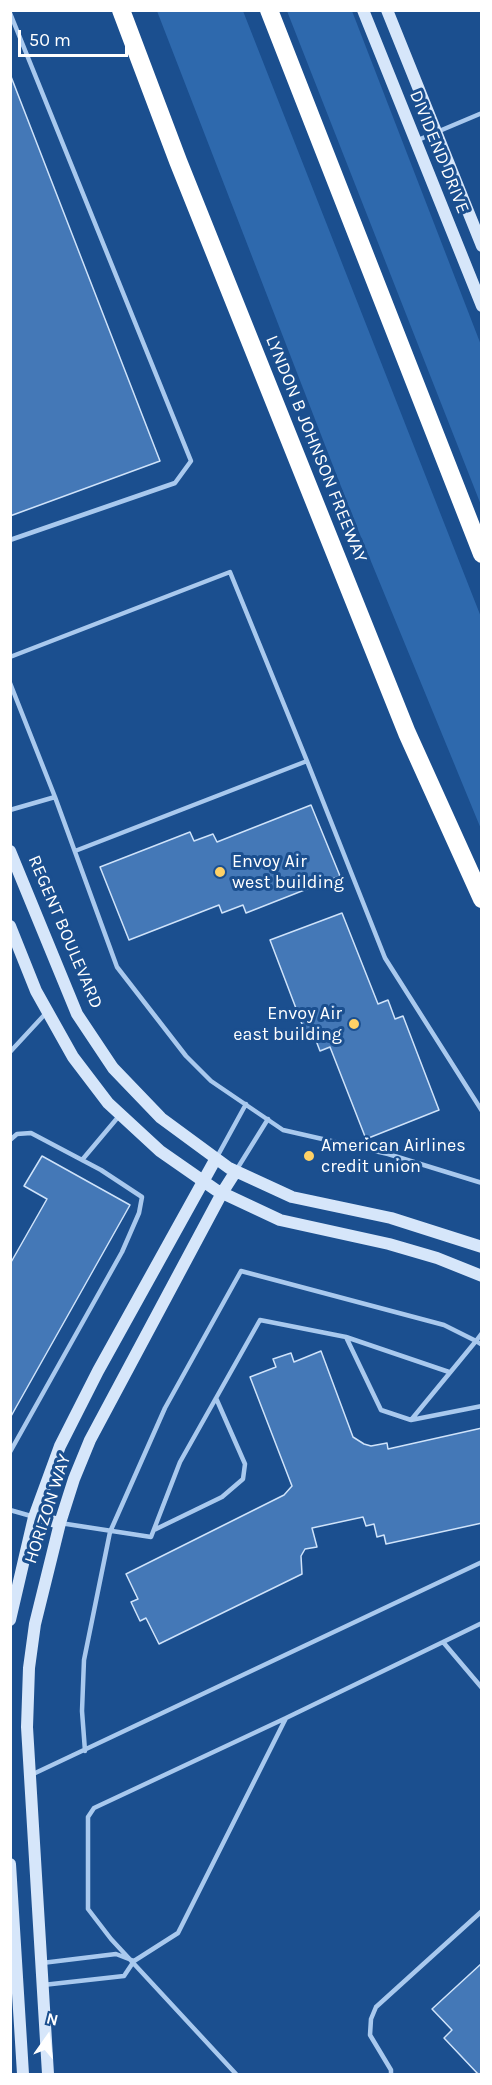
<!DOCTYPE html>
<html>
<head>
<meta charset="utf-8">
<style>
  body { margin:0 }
  #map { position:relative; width:492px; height:2085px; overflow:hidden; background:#1b4f8f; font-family:Karla,sans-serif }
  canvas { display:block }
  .frame { position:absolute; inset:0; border:12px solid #fff; pointer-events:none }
  .north { position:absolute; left:18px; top:2007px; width:60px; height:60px; -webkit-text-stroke:4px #1b4f8f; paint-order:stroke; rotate:14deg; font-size:16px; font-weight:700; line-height:24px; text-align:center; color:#fff }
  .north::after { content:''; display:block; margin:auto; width:21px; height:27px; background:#fff; clip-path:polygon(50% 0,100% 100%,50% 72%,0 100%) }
  .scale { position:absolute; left:18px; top:30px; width:110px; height:27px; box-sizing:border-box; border:3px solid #fff; border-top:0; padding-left:8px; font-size:18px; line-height:21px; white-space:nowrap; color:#fff; -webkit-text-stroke:4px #1b4f8f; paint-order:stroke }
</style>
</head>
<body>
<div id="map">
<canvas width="492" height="2085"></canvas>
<div class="frame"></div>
<div class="north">N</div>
<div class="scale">50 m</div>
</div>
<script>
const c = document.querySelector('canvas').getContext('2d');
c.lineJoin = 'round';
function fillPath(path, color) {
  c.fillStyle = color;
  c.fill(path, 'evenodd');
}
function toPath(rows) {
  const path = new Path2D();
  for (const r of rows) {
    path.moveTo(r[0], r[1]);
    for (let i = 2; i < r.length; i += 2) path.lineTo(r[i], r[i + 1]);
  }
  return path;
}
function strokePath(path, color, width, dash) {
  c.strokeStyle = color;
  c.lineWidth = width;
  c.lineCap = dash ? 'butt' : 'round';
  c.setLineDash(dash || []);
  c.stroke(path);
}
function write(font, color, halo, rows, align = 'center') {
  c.font = font + ' Karla,sans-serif';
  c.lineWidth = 6;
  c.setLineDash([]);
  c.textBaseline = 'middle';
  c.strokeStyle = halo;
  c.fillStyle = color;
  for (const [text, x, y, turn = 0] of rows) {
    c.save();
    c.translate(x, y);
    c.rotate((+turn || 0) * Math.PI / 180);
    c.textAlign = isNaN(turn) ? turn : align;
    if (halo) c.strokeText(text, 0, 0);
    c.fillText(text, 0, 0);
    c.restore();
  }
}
fillPath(toPath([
  [157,11,243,11,481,617,481,829,354,520],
  [287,11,352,11,481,345,481,505]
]), '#2e69ad');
const building = toPath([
  [10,74,160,461,10,516,10,74],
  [311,805,340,876,246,913,243,905,222,913,219,905,129,940,100,867,190,832,194,841,213,834,217,842,311,805],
  [342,913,378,1004,388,1000,395,1019,403,1016,439,1110,366,1139,330,1047,320,1051,312,1030,305,1032,270,940,342,913],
  [42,1156,130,1205,10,1418,10,1264,47,1199,24,1186,42,1156],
  [321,1351,353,1437,364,1444,371,1446,387,1443,388,1449,482,1428,482,1523,386,1544,384,1535,377,1537,374,1524,366,1526,363,1517,312,1528,317,1547,305,1549,301,1556,302,1574,159,1644,146,1618,140,1621,131,1602,138,1599,126,1574,284,1495,292,1486,250,1377,276,1367,273,1359,291,1353,294,1362,321,1351],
  [482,1963,482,2074,478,2074,444,2038,452,2030,432,2009,482,1963]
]);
fillPath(building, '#4478b7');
strokePath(building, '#cfe3fa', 1.5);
strokePath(toPath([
  [10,13,191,461,175,483,10,540],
  [418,140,482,113],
  [10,657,230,572,307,761,75,851],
  [10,683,55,797],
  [307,761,385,958,482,1111],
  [10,810,55,797,117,967,186,1056,211,1081,283,1130,388,1154,482,1183],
  [10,1052,47,1012],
  [10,1140,17,1134,31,1133,101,1170,142,1197,139,1213,122,1252,10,1452],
  [217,1157,246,1104],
  [82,1160,119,1116],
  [237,1169,268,1119],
  [449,1372,346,1337,381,1410,411,1420,476,1341,482,1345],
  [411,1420,482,1406],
  [10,1510,31,1516],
  [60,1523,151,1537,180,1462,260,1320,346,1337],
  [154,1530,222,1497,243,1479,245,1464,216,1398],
  [443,1642,482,1623],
  [85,1751,82,1711,84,1660,110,1532,165,1408,241,1271,444,1325,476,1341,482,1333],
  [31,1775,482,1562],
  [134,1961,178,1933,286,1718,443,1642,482,1688],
  [42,1963,116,1954,134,1961,124,1976,43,1985],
  [236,2074,111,1939,88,1909,88,1817,94,1808,286,1718],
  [391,2074,391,2070,370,2035,371,2019,376,2007,482,1911]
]), '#a9c9ee', 4.5);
strokePath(toPath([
  [363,10,482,306],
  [387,10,482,246],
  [10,851,77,1014,113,1068,161,1118,229,1168,292,1197,391,1218,482,1247],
  [10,926,36,991,73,1057,108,1103,160,1151,216,1190,280,1220,389,1244,437,1258,482,1276],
  [34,1517,60,1523],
  [10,1620,34,1517,60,1446,98,1371,215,1160],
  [10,1864,23,2074],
  [48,2074,27,1727,29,1668,35,1624,60,1523,74,1479,90,1440,222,1193,236,1171]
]), '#d6e6fa', 12);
strokePath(toPath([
  [121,10,178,161,407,733,482,899],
  [269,10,482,554]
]), '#fff', 18);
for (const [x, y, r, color] of [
  [220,872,6,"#ffd166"],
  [354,1024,6,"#ffd166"],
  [309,1156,6,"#ffd166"]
]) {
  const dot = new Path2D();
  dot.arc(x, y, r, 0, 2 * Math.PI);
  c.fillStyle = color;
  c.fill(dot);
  strokePath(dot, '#1b4f8f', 2);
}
write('18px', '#fff', '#1b4f8f', [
  ["DIVIDEND DRIVE",439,152,68],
  ["LYNDON B JOHNSON FREEWAY",316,449,68],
  ["REGENT BOULEVARD",65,932,67],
  ["HORIZON WAY",48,1509,-72]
]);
write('18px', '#fff', '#1b4f8f', [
  ["Envoy Air",232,862],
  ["west building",232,883],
  ["Envoy Air",342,1014,"right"],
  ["east building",342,1035,"right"],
  ["American Airlines",321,1146],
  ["credit union",321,1167]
], 'left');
</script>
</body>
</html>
